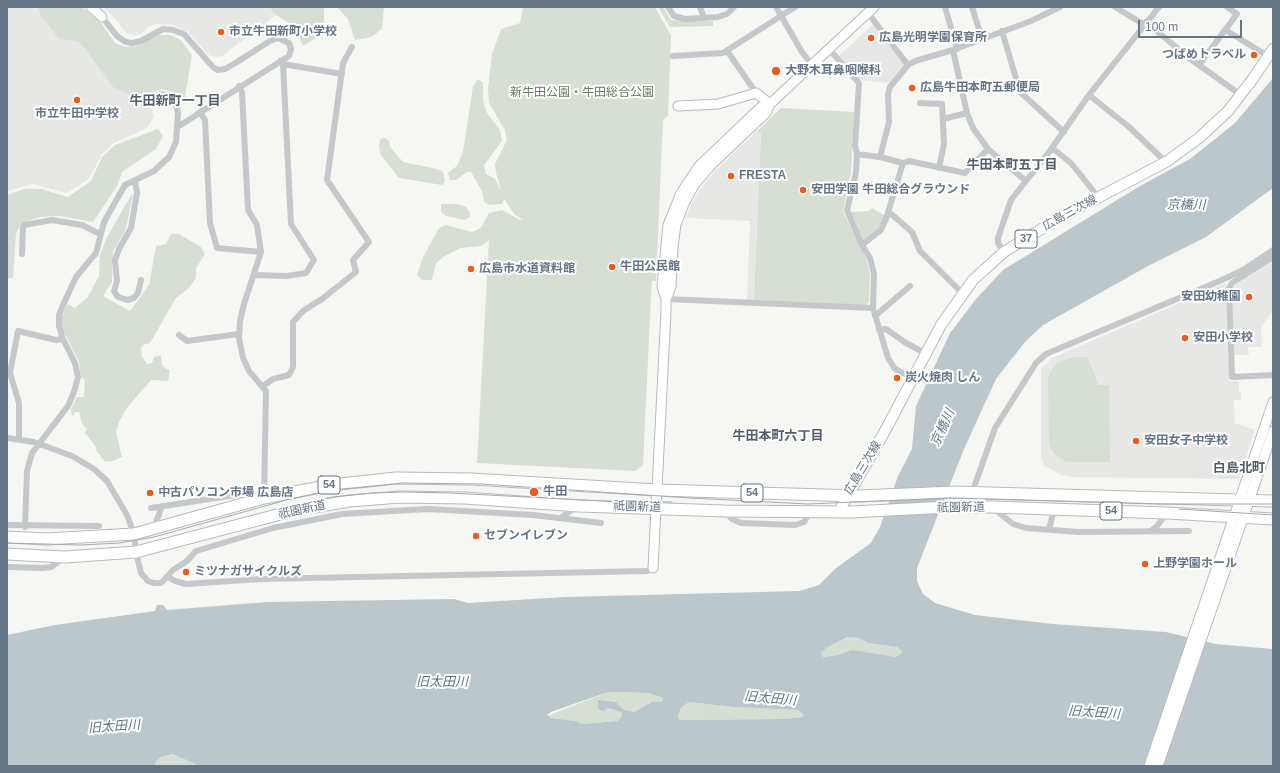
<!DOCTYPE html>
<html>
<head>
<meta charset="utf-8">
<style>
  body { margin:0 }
  #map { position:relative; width:1280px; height:773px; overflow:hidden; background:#f6f7f3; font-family:Helvetica,sans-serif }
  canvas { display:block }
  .frame { position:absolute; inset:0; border:8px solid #647586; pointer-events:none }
  .scale { position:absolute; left:1138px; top:20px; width:104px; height:18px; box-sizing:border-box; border:2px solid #647586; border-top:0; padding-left:5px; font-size:12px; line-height:14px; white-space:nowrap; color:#647586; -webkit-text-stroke:3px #fff; paint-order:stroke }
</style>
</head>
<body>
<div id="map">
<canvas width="1280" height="773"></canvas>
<div class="frame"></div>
<div class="scale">100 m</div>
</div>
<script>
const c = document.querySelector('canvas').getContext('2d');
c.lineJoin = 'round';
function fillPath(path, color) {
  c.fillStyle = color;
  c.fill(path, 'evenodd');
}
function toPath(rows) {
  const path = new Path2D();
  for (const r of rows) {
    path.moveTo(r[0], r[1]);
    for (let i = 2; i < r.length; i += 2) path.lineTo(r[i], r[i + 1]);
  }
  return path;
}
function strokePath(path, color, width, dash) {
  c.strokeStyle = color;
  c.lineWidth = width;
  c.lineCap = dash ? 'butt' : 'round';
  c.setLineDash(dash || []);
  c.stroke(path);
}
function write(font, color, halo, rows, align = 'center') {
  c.font = font + ' Helvetica,"Noto Sans JP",sans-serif';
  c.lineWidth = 4;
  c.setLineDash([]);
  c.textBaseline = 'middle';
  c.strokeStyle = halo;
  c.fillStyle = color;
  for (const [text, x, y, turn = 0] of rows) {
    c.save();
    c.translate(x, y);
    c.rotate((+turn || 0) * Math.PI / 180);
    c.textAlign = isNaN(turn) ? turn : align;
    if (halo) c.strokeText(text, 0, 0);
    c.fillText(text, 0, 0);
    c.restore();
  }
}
fillPath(toPath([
  [7,7,38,7,41,16,59,39,78,42,130,95,144,95,149,106,153,110,154,117,147,128,114,143,102,154,89,179,66,193,33,184,7,191],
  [102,7,269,7,276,15,222,56,216,57,210,56,188,32,174,25,156,24,148,27,141,34,136,35,126,33,115,18],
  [874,23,905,64,889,83,861,80,839,56],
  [758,130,761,133,754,300,747,300,750,221,685,218,696,195,713,173],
  [1273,261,1273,309,1261,328,1262,347,1248,347,1249,355,1234,355,1232,289,1234,286],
  [1226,283,1229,381,1239,381,1239,391,1241,392,1241,401,1234,399,1235,423,1255,430,1239,479,1072,477,1062,475,1044,466,1041,454,1041,369,1052,358]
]), '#e7e8e6');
fillPath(toPath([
  [38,7,82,7,102,24,115,43,125,47,136,46,158,35,170,35,181,40,192,55,184,103,178,101,171,92,162,89,144,95,130,95,113,87,86,50,78,42,59,39,41,16],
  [269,7,324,7,324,21,318,37,303,46,294,26,276,15],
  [337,7,384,7,382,29,371,37,355,40,348,19],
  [523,7,655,7,671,36,668,116,663,120,656,281,652,281,651,296,643,465,635,471,477,463,489,240,481,246,461,248,445,256,436,263,432,280,422,280,417,275,423,257,439,228,446,225,472,232,481,228,489,213,502,210,520,220,522,219,515,215,504,199,502,204,490,205,484,202,482,191,471,172,467,172,456,180,450,180,448,173,457,166,463,152,473,86,478,79,483,83,483,100,487,113,500,130,502,141,484,165,486,174,495,179,502,193,496,173,495,164,507,140,505,130,489,103,488,89,492,54,501,29,520,23],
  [658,7,663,7,671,20,713,21,713,26,670,27],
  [781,108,854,112,851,172,843,211,866,258,870,274,869,302,866,305,754,300,761,134,758,130],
  [158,129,163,136,156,149,122,172,117,186,93,222,60,216,40,217,22,223,16,233,13,278,7,278,7,195,24,189,41,189,68,197,91,181,102,157,115,145],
  [385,138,389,141,390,147,403,162,437,169,443,172,445,182,442,185,399,178,381,155,379,147,380,139],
  [131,195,133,195,127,224,124,233,113,252,112,282,103,296,130,311,149,285,156,246,166,244,171,234,179,234,201,247,205,254,196,268,196,278,189,288,176,298,150,343,143,345,141,348,142,357,147,364,152,363,154,357,161,355,162,365,164,368,170,370,168,381,151,380,126,409,119,422,116,433,122,457,110,462,109,461,105,462,96,450,97,448,85,433,87,429,82,423,79,412,75,412,72,417,71,409,77,397,84,397,85,380,81,378,79,362,63,330,61,319,67,304,75,308,87,298,99,276,100,255,106,239],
  [441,204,457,204,466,207,470,212,470,217,465,220,446,216,441,212],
  [872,208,886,216,879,230,864,242,851,212,869,211],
  [1073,357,1088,357,1098,385,1109,385,1110,462,1067,462,1055,455,1049,445,1048,377,1052,369,1058,362],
  [847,637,858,638,868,643,897,647,904,652,896,657,852,651,838,655,823,657,821,653,825,649],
  [614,692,649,693,663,698,663,701,652,702,634,712,624,710,616,702,608,708,621,712,622,716,617,721,582,724,575,721,551,718,547,716,605,693],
  [689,702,733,707,798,710,804,713,804,717,784,719,679,720,678,716,681,708],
  [173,754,199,766,156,766,154,762,161,757]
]), '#d7ded4');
fillPath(toPath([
  [1273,78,1273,188,1206,237,1148,266,1043,325,1025,342,996,379,964,449,917,568,917,581,923,594,935,603,975,615,1053,624,1166,632,1216,644,1273,649,1273,766,199,766,173,754,161,757,155,762,156,766,7,766,7,635,55,625,155,611,157,605,163,605,167,610,267,602,454,599,468,603,565,597,799,591,819,585,836,568,871,543,880,527,898,476,912,449,916,406,950,333,976,299,1003,270,1140,186,1190,159,1235,123],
  [847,637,858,638,868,643,897,647,903,652,896,657,852,650,838,655,823,657,821,653,825,649],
  [614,692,649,693,663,698,663,701,652,702,634,712,624,710,616,702,598,700,598,709,603,711,608,708,621,712,622,716,617,721,582,724,576,721,551,718,547,715,551,712,605,693],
  [689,702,733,707,798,710,804,714,803,717,784,719,679,720,678,716,681,708]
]), '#bcc7cc');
const secondary = toPath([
  [91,7,102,17],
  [678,106,718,104,756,93,770,104],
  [666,299,671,287,673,247,676,224,684,204,694,185,710,166,766,113,770,104,874,7],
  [653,568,666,311,666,299,662,287,668,225,681,193,699,166,761,107,770,104],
  [1149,766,1273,402],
  [1158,766,1273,431]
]);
const primary = toPath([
  [839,511,885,431,941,325,973,280,1004,252,1059,218,1166,162,1199,138,1228,111,1252,80,1273,49]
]);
const highway = toPath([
  [7,537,46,539,134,534,264,498,331,485,396,478,471,479,657,490,858,496,955,492,1273,501],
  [7,554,65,557,136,552,292,511,349,501,400,497,465,498,579,506,725,511,851,512,948,507,992,507,1167,513,1273,519]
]);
strokePath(secondary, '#b6bbc0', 11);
strokePath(primary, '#b7bbbf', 12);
strokePath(highway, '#b6babd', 13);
strokePath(toPath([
  [668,7,674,16,685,19,718,17,727,14,734,7],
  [700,7,704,18],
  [776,7,802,52,812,65],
  [945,7,957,49],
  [972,7,982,39],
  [1115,7,1145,25],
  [868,13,908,65],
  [102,17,117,36,126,42,132,43,141,41,163,29,173,30,184,34,212,66,217,70,225,69,237,62,270,41,278,38,289,43,291,49,289,56,179,126],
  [1146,22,1189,58,1241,95],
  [1002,31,1020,92,1064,132],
  [1227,31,1268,56],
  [829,49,859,83,855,146,857,154,856,173,847,210,862,245,870,258,874,274,873,308,888,358,895,369,913,378],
  [953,50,967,113,973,128,988,149,1026,181],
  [728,52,756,93],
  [673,56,723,53,795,7],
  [283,64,342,74],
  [1199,65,1237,14,1227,7],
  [239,86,242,92,248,210,257,225,261,252,244,304,240,321,239,338,243,358,249,371,266,391,264,498],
  [1089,95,1129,127,1166,162],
  [920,103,942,104,944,144,939,168],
  [200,112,205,120,210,223,217,248,261,252],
  [943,119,967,113],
  [1052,148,1071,163,1099,198],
  [857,154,880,157,889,122,888,94,890,87,908,65,915,61,953,50,1031,21,1060,7],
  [880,157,903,163,909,161,965,173,988,149],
  [135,181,137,193,131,228,119,249,115,260,117,281,114,291,118,297,127,300,134,298,138,293,141,280],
  [889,212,912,232,920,251,962,293],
  [862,245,881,230,886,219,903,163],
  [1004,252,998,243,998,238,1011,200,1052,148,1089,95,1159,7],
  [22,254,23,227,24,225,52,220,82,225,100,234],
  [1273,257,1232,283,1229,288,1232,377,1273,375],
  [254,275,287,276,306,273,314,260,291,224,283,64,280,61],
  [666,299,873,308],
  [875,316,910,286],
  [879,330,886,329,906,343,925,353],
  [179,335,187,341,239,334],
  [263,386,273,379,289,375,293,367,293,322,303,311,322,299,356,272,353,260,369,242,327,180,343,63,352,47],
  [7,438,34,442,72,456,94,469,107,481,127,515,134,534,136,552,141,573,148,581,154,583,161,583,165,579,173,570,187,561,196,551,273,528,342,514,428,509,533,515,601,523],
  [19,439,19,403,10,373,18,331,56,340,63,339],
  [972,493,995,428,1036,363,1046,354,1222,280,1243,270,1273,250],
  [151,508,229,496,237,496,244,504],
  [993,508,1013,524,1026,528,1078,532,1189,531],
  [725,511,732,519,741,523,795,525,804,522,810,512],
  [562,517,577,506],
  [7,525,99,526],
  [25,527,27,471,32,453,68,406,74,392,78,377,75,363,63,339,59,326,59,315,63,305,76,277,96,253,104,222,125,185,154,171,169,157,176,142,178,113,175,101,169,95,160,94,144,100],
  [154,528,162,506],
  [1049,530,1054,509],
  [1151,531,1157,526,1167,513],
  [7,567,42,568,51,567,63,558],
  [168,577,175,581,186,584,262,579,647,571,653,568]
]), '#c4c8cb', 6);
strokePath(secondary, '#fff', 9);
strokePath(primary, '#fff', 10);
strokePath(highway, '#fff', 11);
strokePath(toPath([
  [283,507,333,497,373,493,404,492,450,493,622,502,672,502],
  [1179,509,1273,515],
  [7,543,82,545,119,543,154,537,290,499,332,490,403,483,481,484,690,498,808,504,950,498,1157,504,1273,504]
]), '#a4aab0', 1);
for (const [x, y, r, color] of [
  [221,32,4,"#eb5b1f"],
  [871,38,4,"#eb5b1f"],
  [1254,55,4,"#eb5b1f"],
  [776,71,5,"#eb5b1f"],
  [912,88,4,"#eb5b1f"],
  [77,100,4,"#eb5b1f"],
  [731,176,4,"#eb5b1f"],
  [803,190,4,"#eb5b1f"],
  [612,267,4,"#eb5b1f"],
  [471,269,4,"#eb5b1f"],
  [1249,297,4,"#eb5b1f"],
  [1185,338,4,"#eb5b1f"],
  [897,378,4,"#eb5b1f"],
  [1136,441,4,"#eb5b1f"],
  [534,492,5,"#eb5b1f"],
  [150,493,4,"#eb5b1f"],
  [476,536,4,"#eb5b1f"],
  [1145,564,4,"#eb5b1f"],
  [186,572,4,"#eb5b1f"]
]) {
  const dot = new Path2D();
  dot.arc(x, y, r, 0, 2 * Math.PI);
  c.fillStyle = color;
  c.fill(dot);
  strokePath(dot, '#fff', 1.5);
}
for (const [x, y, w] of [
  [1026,239,22],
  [329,485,22],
  [752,493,22],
  [1111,511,22]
]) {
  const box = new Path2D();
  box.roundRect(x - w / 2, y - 9, w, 18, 3);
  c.fillStyle = '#fff';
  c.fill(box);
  strokePath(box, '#647586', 1);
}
write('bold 11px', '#647586', null, [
  ["37",1026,239],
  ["54",329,485],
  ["54",752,493],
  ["54",1111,511]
]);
write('bold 12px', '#647586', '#fff', [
  ["市立牛田新町小学校",229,32],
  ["広島光明学園保育所",879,38],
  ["つばめトラベル",1246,55,"right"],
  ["大野木耳鼻咽喉科",785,71],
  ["広島牛田本町五郵便局",920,88],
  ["市立牛田中学校",77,114,"center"],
  ["FRESTA",739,176],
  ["安田学園 牛田総合グラウンド",811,190],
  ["牛田公民館",620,267],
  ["広島市水道資料館",479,269],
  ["安田幼稚園",1241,297,"right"],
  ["安田小学校",1193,338],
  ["炭火焼肉 しん",905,378],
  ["安田女子中学校",1144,441],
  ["牛田",543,492],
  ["中古パソコン市場 広島店",158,493],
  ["セブンイレブン",484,536],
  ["上野学園ホール",1153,564],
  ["ミツナガサイクルズ",194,572]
], 'left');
write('12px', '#677c63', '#fff', [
  ["新牛田公園・牛田総合公園",582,93]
]);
write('12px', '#647586', '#fff', [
  ["広島三次線",1070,213,-29],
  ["広島三次線",863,468,-59],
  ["祇園新道",637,507,2],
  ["祇園新道",961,508,-1],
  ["祇園新道",302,510,-12]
]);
write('bold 13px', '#525e6a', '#fff', [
  ["牛田新町一丁目",175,101],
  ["牛田本町五丁目",1012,165],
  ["牛田本町六丁目",778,436],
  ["白島北町",1239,468]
]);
write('italic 13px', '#607782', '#fff', [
  ["京橋川",1186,205],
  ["京橋川",943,428,-66],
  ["旧太田川",442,682],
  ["旧太田川",770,699,5],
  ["旧太田川",1094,713,4],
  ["旧太田川",114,727,-4]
]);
</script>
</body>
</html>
